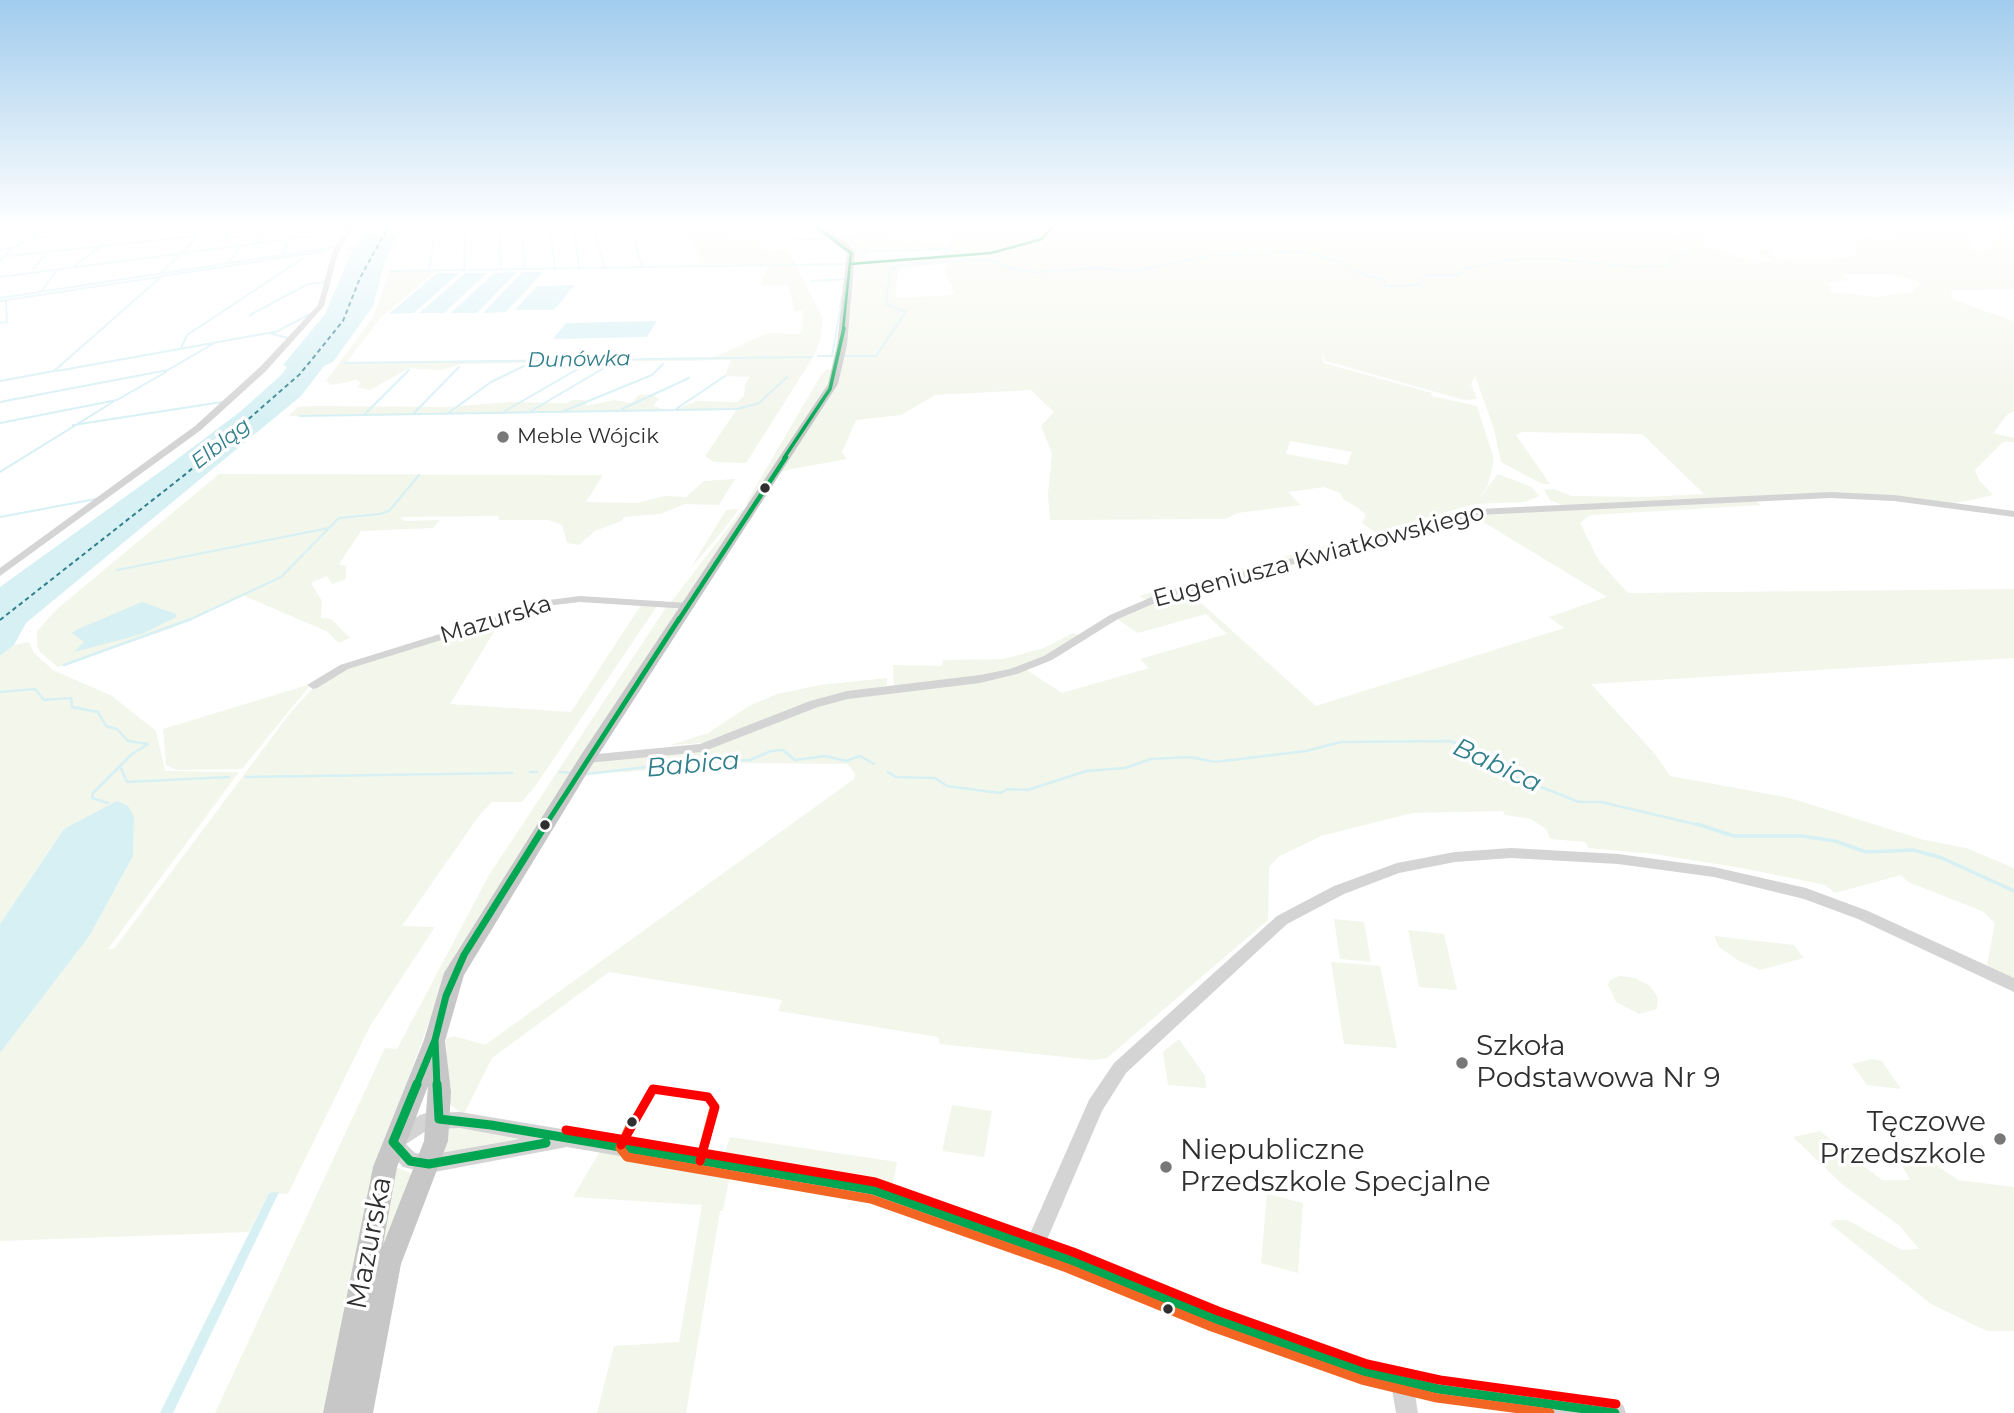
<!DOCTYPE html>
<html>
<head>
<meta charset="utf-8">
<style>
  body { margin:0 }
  canvas { display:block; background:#fff }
</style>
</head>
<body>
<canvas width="2014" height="1413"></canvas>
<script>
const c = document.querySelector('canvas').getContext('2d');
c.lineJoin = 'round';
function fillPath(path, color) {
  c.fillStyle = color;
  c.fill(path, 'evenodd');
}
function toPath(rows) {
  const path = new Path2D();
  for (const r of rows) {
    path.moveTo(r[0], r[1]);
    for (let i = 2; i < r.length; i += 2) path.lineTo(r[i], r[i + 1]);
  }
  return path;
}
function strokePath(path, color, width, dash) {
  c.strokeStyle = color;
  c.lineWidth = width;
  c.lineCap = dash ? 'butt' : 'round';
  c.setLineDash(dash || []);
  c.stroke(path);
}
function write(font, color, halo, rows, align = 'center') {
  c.font = font + ' Montserrat,sans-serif';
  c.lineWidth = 7;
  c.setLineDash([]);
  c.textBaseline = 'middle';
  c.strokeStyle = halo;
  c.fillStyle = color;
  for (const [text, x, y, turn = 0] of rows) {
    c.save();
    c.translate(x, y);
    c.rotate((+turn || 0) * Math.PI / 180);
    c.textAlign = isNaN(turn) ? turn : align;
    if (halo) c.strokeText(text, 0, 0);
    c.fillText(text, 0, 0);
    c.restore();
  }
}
fillPath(toPath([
  [819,227,1723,227,1726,230,1724,233,1702,238,1710,243,1704,245,1749,261,1772,261,1775,260,1754,254,1761,252,1755,249,1770,250,1772,252,1769,254,1781,260,1841,259,1856,254,1854,250,1858,247,1849,244,1861,242,1853,235,1904,241,1871,227,1964,227,1973,246,1968,250,1984,252,1998,240,1983,227,2008,230,2012,233,2008,239,2014,241,2014,289,1951,290,1953,300,2014,321,2014,411,2007,415,1993,433,2014,438,2014,442,2003,442,1975,470,1979,480,1993,495,1952,504,1879,496,1562,505,1550,500,1544,490,1554,489,1572,496,1647,497,1704,494,1642,434,1522,432,1516,435,1550,484,1542,484,1501,462,1494,429,1475,376,1471,384,1477,399,1464,400,1326,361,1321,353,1324,363,1432,393,1431,396,1477,406,1494,459,1488,485,1477,501,1498,474,1532,487,1539,496,1525,502,1475,504,1375,532,1362,523,1366,515,1358,508,1343,499,1340,493,1324,487,1288,492,1301,505,1237,513,1225,519,1050,520,1048,494,1052,453,1041,426,1054,412,1031,390,935,395,901,415,856,420,842,452,847,459,781,471,831,394,853,254],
  [955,229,951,243,886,242,888,233,880,231],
  [944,250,937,258,867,259,867,253],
  [948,263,945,272,955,295,895,298,898,269],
  [1847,274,1891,274,1921,283,1912,292,1876,297,1829,292,1831,287,1827,283,1848,280,1842,276],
  [1290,441,1352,452,1347,465,1286,454],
  [723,228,737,240,754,240,768,251,788,250,823,319,820,341,812,359,746,463,714,462,705,456,737,409,674,410,697,401,737,402,744,396,745,384,750,377,725,376,731,360,460,364,442,370,409,368,370,390,357,387,361,383,356,380,332,385,326,381,373,317,390,271,438,270,381,317,346,363,713,358,767,333,799,334,802,330,803,311,795,311,789,286,760,285,769,264,703,265,687,231],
  [834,369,832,379,751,505,745,505,821,375,826,370],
  [652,394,659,399,653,406,667,410,288,416,298,407,313,406,448,407,511,402,566,403,572,400,585,400,587,406,614,400,631,403,639,395],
  [219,474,603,475,586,502,637,503,665,496,686,497,704,481,735,479,719,505,685,504,660,514,624,517,621,521,595,531,579,545,567,543,562,525,549,520,498,520,499,516,400,517,404,521,440,520,433,528,361,531,339,564,346,566,346,579,332,584,327,576,311,583,322,601,321,618,331,619,350,638,339,643,326,631,242,595,172,628,58,667,41,653,37,646,37,631,57,609],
  [1753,498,1761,505,1590,515,1580,523,1599,561,1628,593,2014,589,2014,658,1591,684,1655,754,1670,776,1790,798,1924,840,1966,848,2014,868,2014,980,1987,965,1995,923,1982,911,1908,882,1901,875,1835,893,1825,885,1742,868,1654,854,1588,848,1586,842,1550,839,1546,829,1531,819,1505,815,1503,811,1412,813,1321,836,1278,857,1269,867,1268,920,1107,1058,1094,1060,940,1044,938,1037,778,1011,782,1000,609,972,492,1058,464,1114,450,1105,446,1039,454,1036,485,1045,854,779,855,773,847,764,740,763,678,764,642,771,582,774,592,759,688,750,795,711,894,688,893,665,942,666,943,660,1004,659,1044,648,1073,633,1083,637,1025,669,1062,693,1149,668,1140,659,1227,634,1206,614,1138,633,1114,617,1147,600,1139,596,1342,541,1348,546,1478,512],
  [1475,517,1607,597,1549,617,1564,628,1316,706,1190,593],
  [736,509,739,509,725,528,690,569,726,510],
  [742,510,748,510,687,603,671,602],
  [641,605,657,606,536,785,522,802,492,802,478,817,402,926,435,927,370,1026,288,1194,269,1193,249,1232,0,1241,0,1053,90,935,133,856,134,817,64,829,0,924,0,656,14,645,29,642,34,653,53,670,112,696,156,731,165,771,239,772,108,949,114,949,290,713,315,686,346,668,500,622,450,704,571,712],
  [667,606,680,610,435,1005,393,1121,328,1413,215,1413,385,1048,397,1049,489,875],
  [887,678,887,685,882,687,866,689,703,743,670,745,708,733,749,706,777,694,820,685],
  [311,684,242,769,177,770,166,765,163,729],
  [1334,919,1364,922,1371,962,1340,959],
  [1408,930,1444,934,1457,990,1419,987],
  [1714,936,1794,945,1804,958,1760,970,1739,961,1719,947],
  [1331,962,1380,966,1397,1048,1344,1044],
  [1620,976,1635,978,1650,986,1658,998,1657,1009,1639,1014,1616,1002,1608,985,1610,980],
  [1179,1039,1205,1076,1206,1088,1168,1085,1163,1052],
  [1872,1059,1882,1061,1901,1089,1867,1085,1852,1064],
  [952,1105,992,1111,984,1157,942,1151],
  [445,1125,530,1139,439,1157],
  [1820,1131,1882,1180,1910,1180,1903,1167,1903,1157,1921,1155,1958,1180,2014,1187,2014,1331,1987,1331,1931,1304,1830,1224,1835,1220,1847,1220,1902,1250,1919,1249,1900,1226,1843,1185,1793,1137],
  [730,1137,897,1162,893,1184,723,1158],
  [600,1151,730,1175,723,1211,720,1211,686,1413,597,1413,614,1346,679,1342,702,1205,573,1197],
  [394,1166,416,1176,345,1413],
  [1267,1194,1303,1203,1298,1273,1261,1263]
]), '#f3f6eb');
fillPath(toPath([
  [369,227,405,227,394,244,398,244,393,246,385,261,373,306,333,362,324,366,301,396,26,623,14,645,0,656,0,587,168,466,241,411,280,376,287,367,283,365,325,314,353,249,343,249,354,247],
  [517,272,477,313,451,313,494,273],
  [522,272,543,272,506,312,483,313],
  [437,273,459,273,414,313,389,314],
  [465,273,487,273,444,313,419,313],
  [537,286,572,285,574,286,554,310,515,310],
  [657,321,647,337,553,339,566,323],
  [142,602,176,614,176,617,142,634,74,652,84,642,72,633,76,630],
  [117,801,128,806,134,817,133,856,90,935,0,1053,0,924,64,829],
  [279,1192,173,1413,160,1413,269,1193]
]), '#d6f0f4');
strokePath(toPath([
  [499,227,501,269],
  [522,227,524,268],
  [550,227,555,268],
  [574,227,579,267],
  [594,227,604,267],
  [630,227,642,266],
  [811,227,829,239],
  [828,232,955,228,950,249,942,258,857,263],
  [840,233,865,251],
  [32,238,145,227],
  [223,239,268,234],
  [792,240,827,238],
  [259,242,275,228],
  [0,250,13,248,52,227],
  [855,252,950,249],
  [282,255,290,239],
  [9,256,279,227],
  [0,260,13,248],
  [228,263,240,246],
  [75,265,124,230],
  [329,266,336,245,348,227],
  [33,269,47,252],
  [464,269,465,227],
  [429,270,436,227],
  [390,271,846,264],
  [161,273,208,227],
  [0,277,344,232],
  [811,281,844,279],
  [41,292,58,269],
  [0,298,335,247],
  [0,301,159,277],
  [840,308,844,285],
  [250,315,308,284,326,282],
  [0,323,7,322,6,300],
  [288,338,272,334,310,314],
  [181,348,187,335,302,259],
  [818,356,834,356],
  [832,356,840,311],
  [845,356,876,356,906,312,886,304,890,270,900,265,974,259,996,261,1012,269,1035,272,1097,268,1135,271,1209,256,1300,251,1344,262,1355,271,1385,281,1385,286,1404,286,1420,284,1426,275,1459,275,1462,269,1516,259,1555,259,1634,267,1666,266,1671,263,1668,258,1692,252,1660,229,1664,227],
  [345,363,812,357],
  [57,371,274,332],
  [0,381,54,371,162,276,321,252],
  [0,402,168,370,216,342],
  [622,409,689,378],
  [676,409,725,376],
  [505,411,583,366],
  [531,411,609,365],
  [564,411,652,375,663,364],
  [413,414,459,367],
  [447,414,491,382,524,366],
  [364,415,409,370],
  [300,416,738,409,759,403,787,377],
  [0,423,117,400,166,372],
  [73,425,222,402],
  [0,472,113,402],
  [0,517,96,499],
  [117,570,329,528,339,518,380,514,389,511,419,475],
  [187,621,281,577,329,528]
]), '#d6f0f4', 2);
strokePath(toPath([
  [64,665,191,619],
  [0,692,35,689,44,700,71,698,72,707,98,712,106,726,117,729,128,741,148,744,132,754,93,793,92,798,108,803],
  [121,768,127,782,229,777],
  [530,772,537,772],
  [560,772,572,773],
  [888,772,896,777,935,778,947,786,1000,793,1008,789,1028,790,1086,771,1125,768,1151,759,1190,757,1215,762,1306,751,1341,742,1450,741,1487,755,1513,776,1579,802,1601,802,1703,826],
  [587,774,680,763,750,760,771,751,783,750,795,760,825,756,846,761,860,756,874,764],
  [246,777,512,773]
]), '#d6f0f4', 2.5);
strokePath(toPath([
  [1697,824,1734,836,1802,836,1835,841,1866,852,1913,850,1942,858,2014,891]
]), '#d6f0f4', 3.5);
strokePath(toPath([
  [0,620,187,473,300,374,343,321,360,278,388,227]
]), '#307f8c', 2, [4.5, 3.5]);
fillPath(toPath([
  [349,227,354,227,338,253,324,306,266,371,201,430,0,576,0,568,195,426,260,367,318,305,332,253,349,227],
  [1830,492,1894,495,2014,511,2014,517,1894,501,1830,498,1478,515,1169,597,1118,619,1052,660,1017,674,980,683,848,699,818,707,702,752,587,763,581,759,587,755,700,744,810,701,847,691,980,675,1010,669,1044,656,1110,615,1161,593,1478,509,1830,492],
  [580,596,688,603,693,606,688,609,580,602,554,605,348,669,317,688,313,689,307,685,340,665,549,600,580,596],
  [1511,848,1618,854,1714,867,1806,888,1868,911,2014,978,2014,992,1858,919,1804,899,1714,877,1618,864,1511,858,1455,862,1399,873,1344,894,1287,924,1126,1073,1102,1111,1046,1242,1215,1309,1365,1361,1438,1378,1615,1402,1623,1405,1626,1413,1533,1413,1438,1400,1415,1395,1418,1413,1396,1413,1392,1389,1365,1383,1215,1329,1070,1270,873,1199,567,1147,429,1173,403,1167,386,1148,384,1142,386,1136,420,1115,426,1113,460,1112,873,1181,1029,1236,1089,1100,1114,1063,1277,916,1334,886,1397,863,1455,852,1511,848],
  [460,1128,520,1139,429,1155,415,1153,406,1144,429,1129,460,1128]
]), '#d4d4d4');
fillPath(toPath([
  [813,227,822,227,850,245,855,253,847,345,838,384,595,760,464,975,445,1041,451,1092,448,1141,401,1264,373,1413,323,1413,373,1167,424,1040,444,973,581,755,828,384,837,345,847,253,813,227],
  [428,1086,424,1141,383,1245,397,1167,428,1086]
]), '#c7c7c7');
strokePath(toPath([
  [817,227,851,253,843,330],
  [850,264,991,253,1042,239,1052,227]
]), '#00a651', 2.5);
strokePath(toPath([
  [784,458,830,389,844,328]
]), '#00a651', 3.5);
strokePath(toPath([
  [678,621,786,457]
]), '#00a651', 4.5);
strokePath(toPath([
  [545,826,679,619]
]), '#00a651', 5);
strokePath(toPath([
  [435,1040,437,1086],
  [416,1086,435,1040,446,996,464,955,546,824]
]), '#00a651', 7);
strokePath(toPath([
  [417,1084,393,1142,410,1161,429,1164,546,1143],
  [437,1084,439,1119,491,1125,873,1190,1070,1260,1215,1319,1365,1372,1438,1389,1615,1413]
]), '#00a651', 9);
strokePath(toPath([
  [632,1122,620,1148,627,1157,871,1199,1067,1268,1212,1327,1362,1380,1437,1398,1550,1413],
  [700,1161,714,1108]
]), '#f26522', 9);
strokePath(toPath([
  [566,1130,875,1182,1073,1252,1218,1311,1367,1364,1440,1380,1616,1404],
  [621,1145,653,1089,708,1097,715,1107,700,1161]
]), '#f00', 9);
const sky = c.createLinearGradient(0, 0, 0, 425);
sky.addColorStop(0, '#a1cced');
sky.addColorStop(0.53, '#fff');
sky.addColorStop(1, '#ffffff00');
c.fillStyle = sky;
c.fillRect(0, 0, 2014, 425);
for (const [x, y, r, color] of [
  [503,437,7,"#787878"],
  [765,488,6,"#2f2f2f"],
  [545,825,6,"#2f2f2f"],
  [1462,1063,7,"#787878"],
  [632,1122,6,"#2f2f2f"],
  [2000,1139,7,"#787878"],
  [1166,1167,7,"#787878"],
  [1168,1309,6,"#2f2f2f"]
]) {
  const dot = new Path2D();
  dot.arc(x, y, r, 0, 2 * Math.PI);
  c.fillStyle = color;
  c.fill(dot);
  strokePath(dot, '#fff', 2.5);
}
write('italic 21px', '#307f8c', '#fff', [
  ["Dunówka",579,360,-1],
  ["Elbląg",221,444,-38]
]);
write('21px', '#2f2f2f', '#fff', [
  ["Meble Wójcik",517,437]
], 'left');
write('24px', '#2f2f2f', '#fff', [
  ["Eugeniusza Kwiatkowskiego",1319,556,-15],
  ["Mazurska",496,620,-17]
]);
write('italic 26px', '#307f8c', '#fff', [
  ["Babica",693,765,-5],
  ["Babica",1497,766,25]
]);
write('28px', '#2f2f2f', '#fff', [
  ["Szkoła",1476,1047],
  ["Podstawowa Nr 9",1476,1079],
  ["Tęczowe",1986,1123,"right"],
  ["Przedszkole",1986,1155,"right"],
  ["Niepubliczne",1180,1151],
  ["Przedszkole Specjalne",1180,1183]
], 'left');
write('28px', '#2f2f2f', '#fff', [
  ["Mazurska",370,1243,-79]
]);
</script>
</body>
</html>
